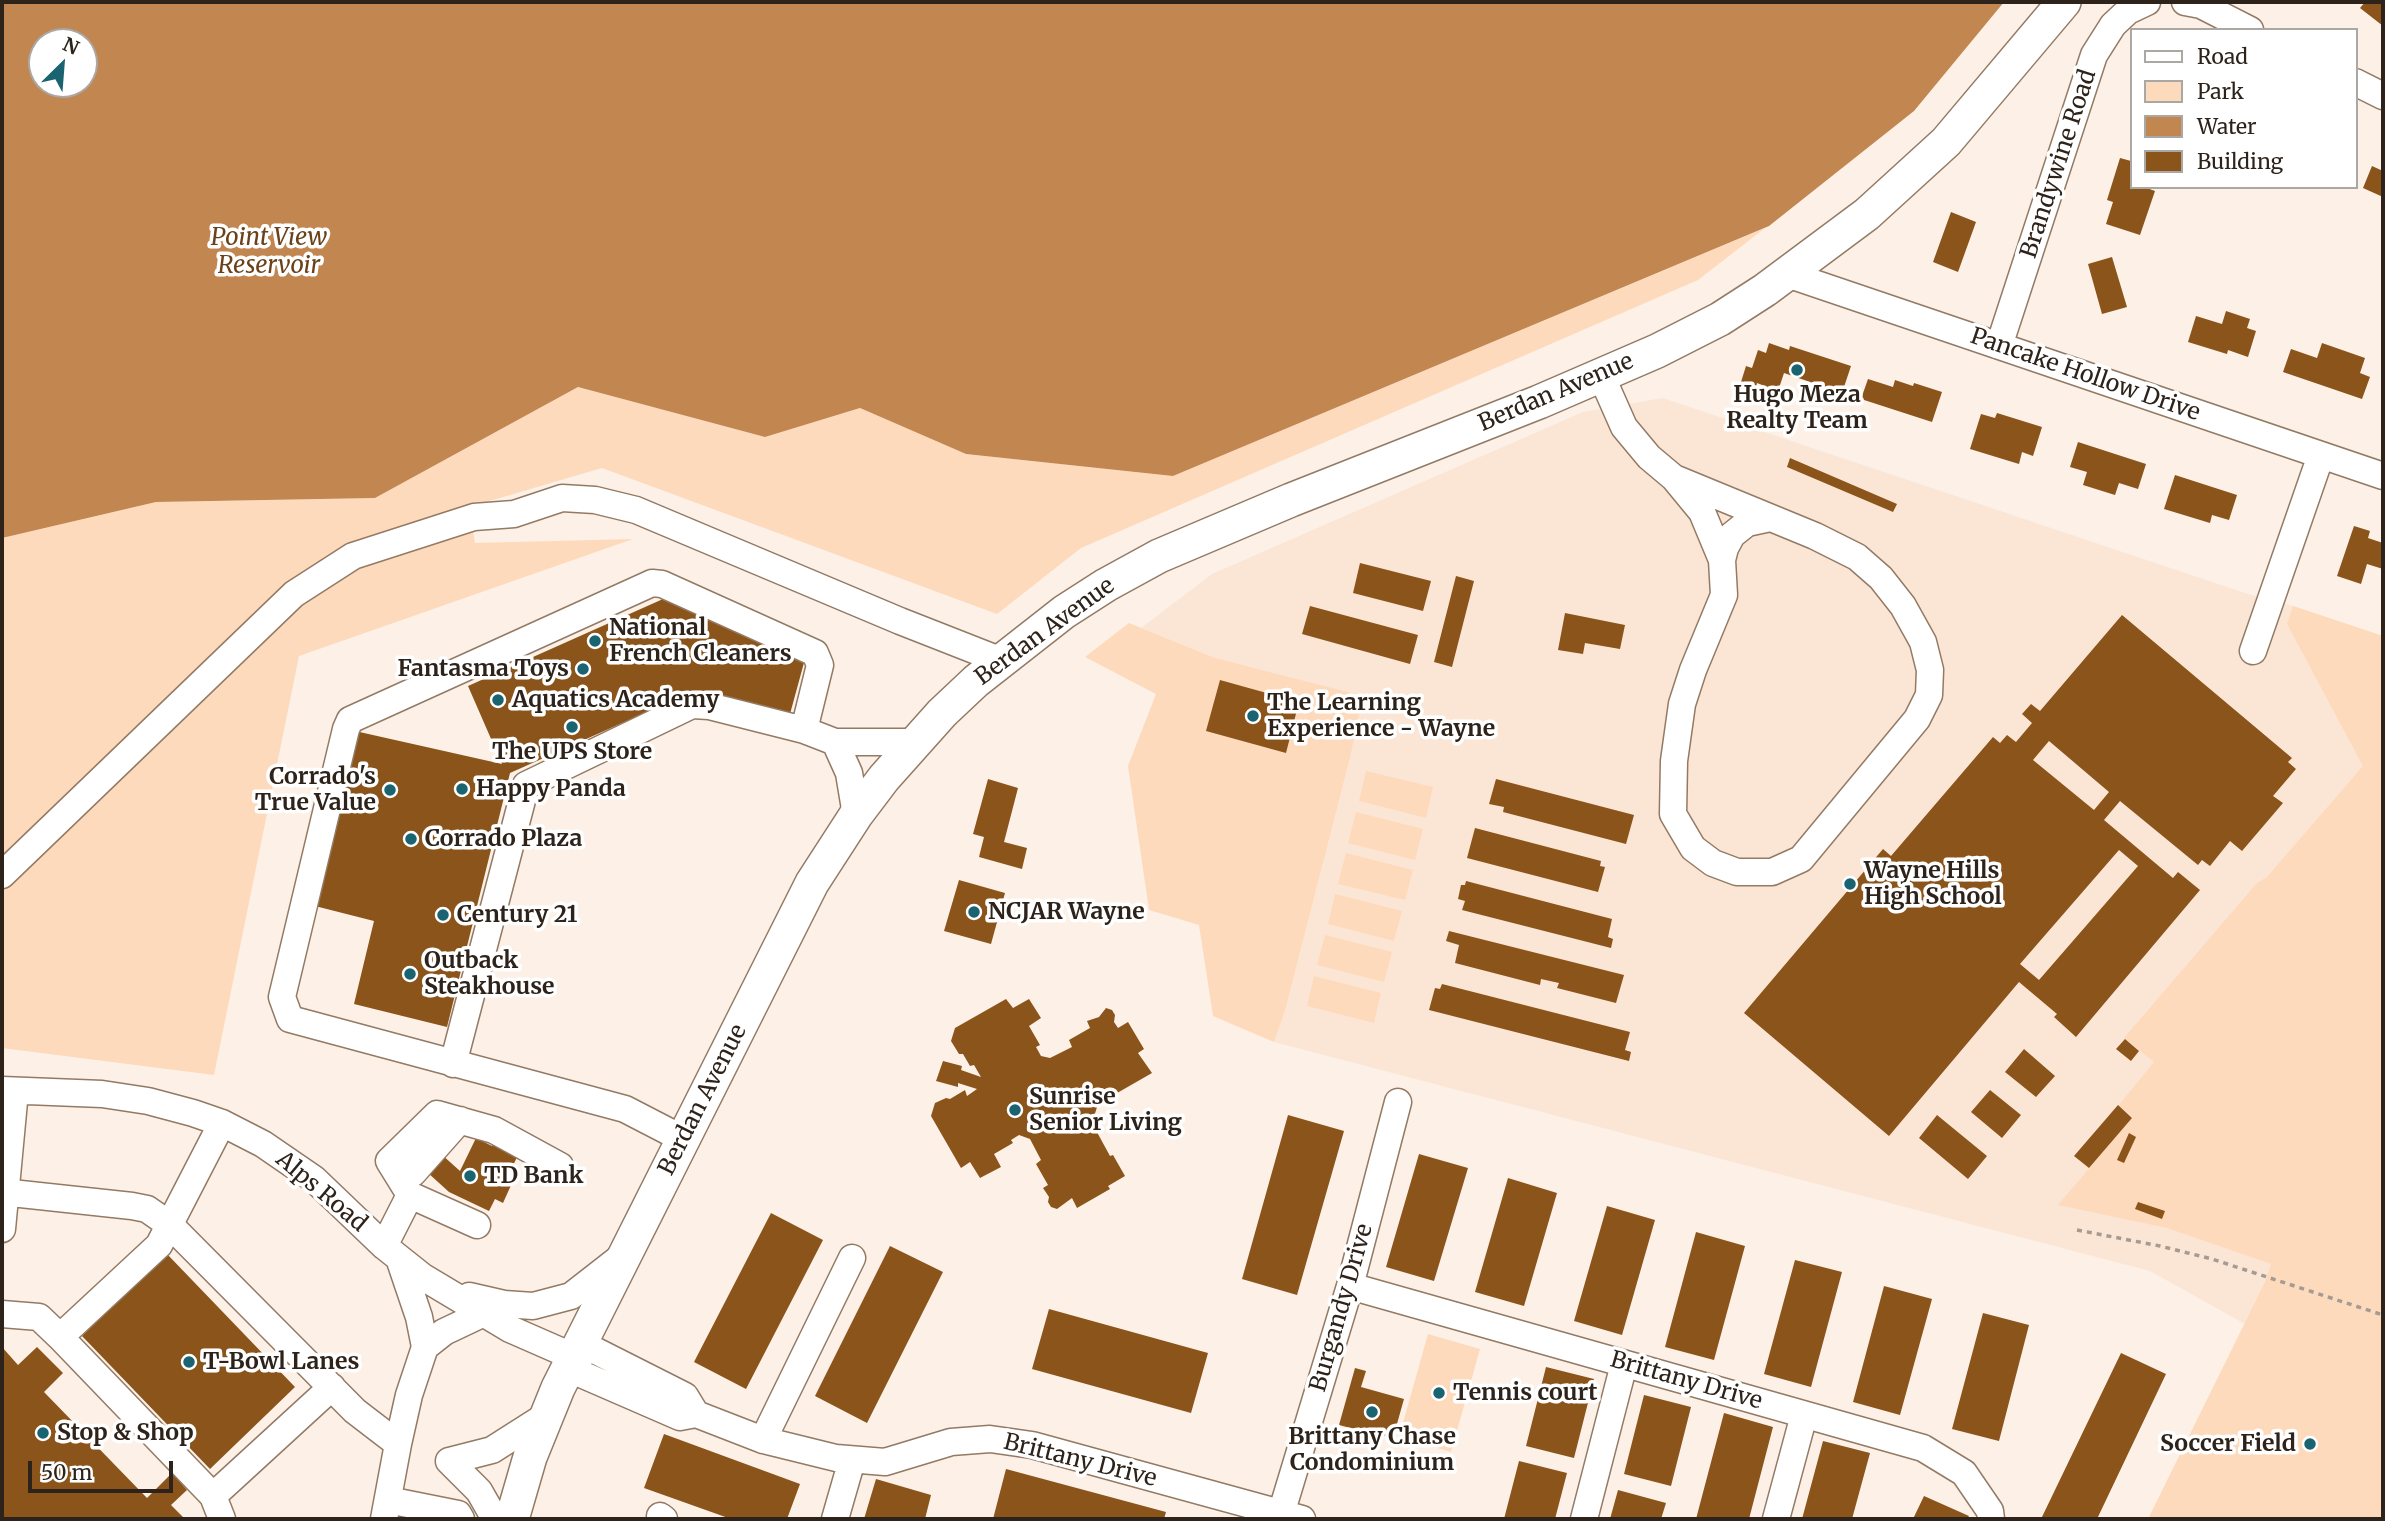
<!DOCTYPE html>
<html>
<head>
<meta charset="utf-8">
<style>
  body { margin:0 }
  #map { position:relative; width:2385px; height:1521px; overflow:hidden; background:#fcf0e7; font-family:Merriweather,serif }
  canvas { display:block }
  .frame { position:absolute; inset:0; border:4px solid #2d231a; pointer-events:none }
  .legend { position:absolute; left:2130px; top:28px; width:228px; height:161px; box-sizing:border-box; background:#fff; border:2px solid #aba7a3; margin:0; padding:9px 12px; list-style:none; font-size:21px; color:#2d231a }
  .legend li { display:flex; align-items:center; gap:14px; height:35px }
  .legend b { width:35px; border:2px solid #aba7a3 }
  .north { position:absolute; left:28px; top:28px; width:70px; height:70px; box-sizing:border-box; background:#fff; border:2px solid #aba7a3; border-radius:50%; rotate:25deg; font-size:19px; font-weight:700; line-height:28px; text-align:center; color:#2d231a }
  .north::after { content:''; display:block; margin:auto; width:24px; height:32px; background:#1a6370; clip-path:polygon(50% 0,100% 100%,50% 72%,0 100%) }
  .scale { position:absolute; left:28px; top:1461px; width:145px; height:32px; box-sizing:border-box; border:4px solid #2d231a; border-top:0; padding-left:9px; font-size:21px; line-height:24px; white-space:nowrap; color:#2d231a; -webkit-text-stroke:5px #fff; paint-order:stroke }
</style>
</head>
<body>
<div id="map">
<canvas width="2385" height="1521"></canvas>
<div class="frame"></div>
<ul class="legend">
<li><b style="height:9px;background:#fff"></b>Road</li>
<li><b style="height:19px;background:#fedabc"></b>Park</li>
<li><b style="height:19px;background:#c28650"></b>Water</li>
<li><b style="height:19px;background:#8b541a"></b>Building</li>
</ul>
<div class="north">N</div>
<div class="scale">50 m</div>
</div>
<script>
const c = document.querySelector('canvas').getContext('2d');
c.lineJoin = 'round';
function fillPath(path, color) {
  c.fillStyle = color;
  c.fill(path, 'evenodd');
}
function toPath(rows) {
  const path = new Path2D();
  for (const r of rows) {
    path.moveTo(r[0], r[1]);
    for (let i = 2; i < r.length; i += 2) path.lineTo(r[i], r[i + 1]);
  }
  return path;
}
function strokePath(path, color, width, dash) {
  c.strokeStyle = color;
  c.lineWidth = width;
  c.lineCap = dash ? 'butt' : 'round';
  c.setLineDash(dash || []);
  c.stroke(path);
}
function write(font, color, halo, rows, align = 'center') {
  c.font = font + ' Merriweather,serif';
  c.lineWidth = 7;
  c.setLineDash([]);
  c.textBaseline = 'middle';
  c.strokeStyle = halo;
  c.fillStyle = color;
  for (const [text, x, y, turn = 0] of rows) {
    c.save();
    c.translate(x, y);
    c.rotate((+turn || 0) * Math.PI / 180);
    c.textAlign = isNaN(turn) ? turn : align;
    if (halo) c.strokeText(text, 0, 0);
    c.fillText(text, 0, 0);
    c.restore();
  }
}
fillPath(toPath([
  [1663,398,2248,594,2293,606,2383,636,2383,1519,2162,1492,2245,1324,2150,1271,1274,1042,1285,1011,1350,758,1215,658,1141,628,1212,574,1583,412]
]), '#fbe6d5');
fillPath(toPath([
  [1765,228,1698,280,1081,548,997,614,602,468,469,507,475,543,633,539,299,656,214,1075,2,1048,2,538,156,502,375,498,578,387,765,437,860,408,966,454,1173,476],
  [2293,606,2383,636,2383,1519,2148,1519,2265,1282,2271,1264,2167,1228,2058,1205,2133,1117,2119,1105,2154,1062,2124,1038,2257,883,2267,877,2363,766,2287,624],
  [1129,623,1215,658,1363,696,1350,758,1285,1011,1274,1042,1213,1016,1199,925,1149,910,1128,766,1156,694,1085,657],
  [1366,771,1433,787,1426,818,1359,801],
  [1356,812,1423,829,1415,860,1348,843],
  [1346,853,1413,870,1405,900,1338,884],
  [1335,894,1402,911,1394,941,1328,924],
  [1325,935,1392,952,1384,982,1317,965],
  [1314,976,1381,993,1374,1023,1307,1006],
  [1428,1334,1480,1349,1451,1452,1399,1437]
]), '#fedabc');
fillPath(toPath([
  [2,2,2004,2,1914,111,1769,226,1173,476,966,454,860,408,765,437,578,387,375,498,156,502,2,538],
  [42,42,84,42,84,84,42,84]
]), '#c28650');
fillPath(toPath([
  [2365,2,2383,2,2383,26,2360,8],
  [2120,158,2131,161,2131,187,2144,187,2155,191,2140,235,2106,224,2113,202,2107,200],
  [2372,166,2383,171,2383,197,2363,188],
  [1951,212,1976,222,1958,272,1933,262],
  [2112,257,2127,307,2102,314,2088,264],
  [2226,311,2250,319,2247,328,2256,331,2248,357,2228,350,2227,354,2188,342,2196,316,2222,324],
  [1769,343,1789,350,1790,346,1851,366,1842,393,1784,373,1778,391,1757,383,1756,387,1741,382,1746,366,1752,368,1758,350,1766,353],
  [2322,343,2365,358,2360,373,2370,377,2362,399,2283,372,2291,349,2317,358],
  [1868,379,1893,387,1895,380,1913,386,1914,383,1942,392,1932,422,1861,399],
  [1997,413,2042,427,2033,456,2022,452,2019,464,1970,449,1981,414,1995,418],
  [2078,442,2146,464,2138,489,2119,483,2115,495,2083,485,2087,472,2070,467],
  [1790,458,1897,504,1893,512,1787,467],
  [2175,475,2237,495,2229,520,2212,515,2210,523,2164,509],
  [2354,526,2370,531,2368,538,2383,543,2383,569,2367,564,2361,584,2337,576],
  [1360,563,1431,581,1423,611,1353,593],
  [1456,576,1474,581,1452,667,1434,662],
  [663,599,805,659,790,714,696,690,510,773,447,1027,354,1004,374,921,311,905,355,731,502,764,468,686],
  [1310,606,1418,635,1410,664,1302,634],
  [1565,613,1625,625,1620,649,1585,643,1583,654,1558,650],
  [2122,615,2292,758,2288,762,2296,769,2273,796,2283,803,2242,851,2230,841,2210,866,2202,860,2198,865,2120,801,2104,820,2173,878,2178,872,2200,890,2076,1037,2054,1017,2057,1014,2019,982,1889,1136,1744,1013,1883,849,1891,856,1993,737,2000,743,2007,735,2016,742,2032,723,2022,714,2031,704,2040,711],
  [2049,741,2109,792,2094,810,2033,760],
  [2119,850,2138,866,2039,980,2020,964],
  [1220,680,1299,702,1286,753,1206,731],
  [988,779,1018,788,1004,842,1027,848,1022,869,979,857,984,837,973,834],
  [1496,779,1634,815,1626,844,1503,812,1504,807,1489,804],
  [1475,828,1601,861,1600,866,1605,867,1598,892,1467,858],
  [959,880,1005,893,991,944,944,931],
  [1466,881,1612,919,1608,937,1613,939,1611,948,1462,910,1465,901,1458,899,1461,885,1465,885],
  [1449,931,1624,975,1616,1003,1557,988,1559,983,1541,979,1540,985,1455,963,1459,945,1446,941],
  [1442,984,1630,1032,1625,1050,1631,1052,1629,1061,1429,1010,1435,988,1440,989],
  [1006,999,1013,1008,1029,999,1041,1018,1029,1026,1040,1045,1036,1047,1041,1056,1050,1058,1072,1047,1069,1040,1090,1028,1087,1021,1099,1017,1106,1008,1112,1010,1115,1015,1114,1022,1118,1028,1128,1022,1144,1049,1138,1053,1152,1073,1098,1104,1092,1123,1110,1156,1113,1155,1125,1176,1108,1186,1110,1189,1077,1208,1072,1198,1057,1209,1051,1207,1048,1202,1049,1197,1043,1188,1048,1185,1036,1164,1041,1160,1030,1139,1019,1135,1011,1140,1013,1143,994,1154,1001,1167,980,1178,970,1162,961,1168,931,1116,935,1103,946,1098,950,1099,965,1090,967,1096,977,1089,958,1083,958,1087,936,1081,943,1061,962,1066,961,1070,981,1077,974,1065,970,1066,963,1054,959,1054,951,1041,955,1028],
  [2125,1039,2139,1051,2131,1061,2116,1049],
  [2024,1049,2055,1076,2036,1097,2005,1072],
  [1990,1090,2021,1115,2002,1138,1971,1112],
  [2118,1105,2132,1118,2089,1168,2074,1156],
  [1288,1115,1344,1131,1297,1295,1242,1279],
  [1937,1115,1987,1156,1968,1179,1919,1138],
  [2129,1133,2136,1137,2124,1163,2117,1160],
  [421,1136,460,1171,476,1138,492,1146,494,1141,519,1153,506,1180,512,1183,503,1203,495,1199,489,1211,449,1192,406,1153],
  [1419,1154,1468,1168,1434,1281,1386,1267],
  [1508,1178,1557,1193,1524,1306,1475,1292],
  [2138,1202,2165,1211,2162,1219,2135,1209],
  [1607,1206,1655,1220,1622,1335,1574,1321],
  [771,1213,823,1240,746,1389,694,1362],
  [1696,1232,1745,1246,1714,1360,1665,1347],
  [890,1246,943,1272,867,1423,815,1396],
  [167,1254,295,1387,210,1469,82,1336],
  [1795,1260,1842,1272,1811,1387,1764,1374],
  [1884,1286,1932,1299,1900,1415,1853,1402],
  [1049,1309,1208,1353,1191,1413,1032,1369],
  [1983,1313,2029,1325,1999,1441,1952,1429],
  [2,1347,18,1365,37,1347,63,1373,44,1392,147,1498,172,1473,187,1490,171,1505,185,1519,2,1519],
  [2121,1353,2166,1374,2097,1519,2041,1519],
  [1546,1367,1594,1379,1574,1458,1526,1446],
  [1355,1368,1366,1371,1361,1387,1404,1399,1393,1438,1373,1432,1371,1440,1356,1436,1358,1430,1339,1425],
  [1644,1395,1691,1407,1671,1486,1624,1474],
  [1724,1413,1773,1427,1749,1519,1696,1519],
  [664,1434,800,1484,787,1519,731,1519,644,1488],
  [1823,1441,1870,1453,1852,1519,1802,1519],
  [1519,1461,1567,1473,1555,1519,1504,1519],
  [1006,1469,1166,1512,1164,1519,993,1519],
  [876,1479,931,1495,925,1519,864,1519],
  [1618,1490,1666,1503,1661,1519,1610,1519],
  [1924,1496,1969,1516,1967,1519,1913,1519]
]), '#8b541a');
const minor = toPath([
  [2185,2,2201,5,2250,30],
  [2355,82,2383,96],
  [1787,274,2383,476],
  [1999,346,2094,55,2113,25,2128,11,2147,2],
  [1601,375,1624,427,1649,457,1674,478,1702,512,1722,560,1724,595,1693,670,1682,704,1674,761,1673,814,1693,848,1713,863,1737,872,1772,872,1801,859,1917,719,1929,695,1930,670,1923,642,1903,606,1881,578,1857,557,1815,536,1674,478],
  [1722,560,1725,548,1732,535,1747,523,1770,518],
  [2253,651,2321,455],
  [835,742,849,773,856,815],
  [2,875,294,594,353,556,474,517,514,514,562,498,595,500,636,510,900,621,1002,661],
  [453,1064,526,785,692,705,709,706,804,730,835,742,914,742],
  [2,1090,102,1094,148,1101,193,1113,222,1123,263,1144,314,1179,384,1246,423,1277,510,1329,574,1357],
  [683,1139,625,1109,290,1019,282,997,346,729,350,720,652,583,662,584,815,653,820,665,804,730],
  [413,1173,460,1120],
  [2,1192,132,1206,147,1209,170,1225,355,1411,398,1444],
  [410,1195,389,1161,437,1114,494,1130,560,1166],
  [2,1229,15,1091],
  [384,1246,410,1195,477,1225],
  [1350,1286,1923,1448,1964,1473,1990,1511,1991,1519],
  [469,1296,504,1304,533,1306,571,1296,621,1257],
  [2,1314,39,1317,60,1337,213,1496,222,1519],
  [60,1337,159,1245,222,1123],
  [425,1347,444,1332,482,1314],
  [592,1349,685,1396,696,1414,680,1417,581,1374,574,1357,592,1349],
  [696,1414,763,1440,836,1458,885,1462,951,1442,990,1439,1032,1445,1302,1519],
  [763,1440,852,1258],
  [449,1461,492,1450,547,1415],
  [449,1461,479,1491,495,1519],
  [213,1496,332,1387],
  [388,1500,458,1514,461,1519],
  [1281,1514,1350,1286,1398,1102],
  [660,1516,664,1519],
  [384,1519,398,1444,409,1395,425,1347,419,1317,399,1258],
  [835,1519,852,1460],
  [1584,1519,1624,1364],
  [1776,1519,1804,1415]
]);
const major = toPath([
  [512,1519,530,1457,558,1388,812,883,856,815,884,778,942,713,976,681,1064,612,1106,585,1159,556,1291,500,1539,402,1657,351,1720,319,1765,290,1867,214,1946,142,2064,2]
]);
strokePath(minor, '#937a64', 29);
strokePath(major, '#937a64', 36);
strokePath(toPath([
  [2077,1230,2160,1246,2212,1259,2383,1315]
]), '#a69b92', 3.5, [5, 5]);
strokePath(minor, '#fff', 26);
strokePath(major, '#fff', 33);
for (const [x, y, r, color] of [
  [1797,370,7,"#1a6370"],
  [595,641,7,"#1a6370"],
  [583,669,7,"#1a6370"],
  [498,700,7,"#1a6370"],
  [1253,716,7,"#1a6370"],
  [572,727,7,"#1a6370"],
  [462,789,7,"#1a6370"],
  [390,790,7,"#1a6370"],
  [411,839,7,"#1a6370"],
  [1850,884,7,"#1a6370"],
  [974,912,7,"#1a6370"],
  [443,915,7,"#1a6370"],
  [410,974,7,"#1a6370"],
  [1015,1110,7,"#1a6370"],
  [470,1176,7,"#1a6370"],
  [189,1362,7,"#1a6370"],
  [1439,1393,7,"#1a6370"],
  [1372,1412,7,"#1a6370"],
  [43,1433,7,"#1a6370"],
  [2310,1444,7,"#1a6370"]
]) {
  const dot = new Path2D();
  dot.arc(x, y, r, 0, 2 * Math.PI);
  c.fillStyle = color;
  c.fill(dot);
  strokePath(dot, '#fff', 2.5);
}
write('23px', '#2d231a', '#fff', [
  ["Brandywine Road",2059,164,-72],
  ["Pancake Hollow Drive",2085,375,19],
  ["Berdan Avenue",1556,393,-23],
  ["Berdan Avenue",1045,632,-36],
  ["Berdan Avenue",703,1100,-63],
  ["Alps Road",321,1192,40],
  ["Burgandy Drive",1342,1308,-74],
  ["Brittany Drive",1686,1381,16],
  ["Brittany Drive",1080,1461,14]
]);
write('bold 23px', '#2d231a', '#fff', [
  ["Hugo Meza",1797,395,"center"],
  ["Realty Team",1797,421,"center"],
  ["National",609,628],
  ["French Cleaners",609,654],
  ["Fantasma Toys",569,669,"right"],
  ["Aquatics Academy",512,700],
  ["The Learning",1267,703],
  ["Experience - Wayne",1267,729],
  ["The UPS Store",572,752,"center"],
  ["Corrado's",376,777,"right"],
  ["True Value",376,803,"right"],
  ["Happy Panda",476,789],
  ["Corrado Plaza",425,839],
  ["Wayne Hills",1864,871],
  ["High School",1864,897],
  ["NCJAR Wayne",988,912],
  ["Century 21",457,915],
  ["Outback",424,961],
  ["Steakhouse",424,987],
  ["Sunrise",1029,1097],
  ["Senior Living",1029,1123],
  ["TD Bank",484,1176],
  ["T-Bowl Lanes",203,1362],
  ["Tennis court",1453,1393],
  ["Stop & Shop",57,1433],
  ["Brittany Chase",1372,1437,"center"],
  ["Condominium",1372,1463,"center"],
  ["Soccer Field",2296,1444,"right"]
], 'left');
write('italic 24px', '#6a4118', '#fff', [
  ["Point View",269,238],
  ["Reservoir",269,266]
]);
</script>
</body>
</html>
